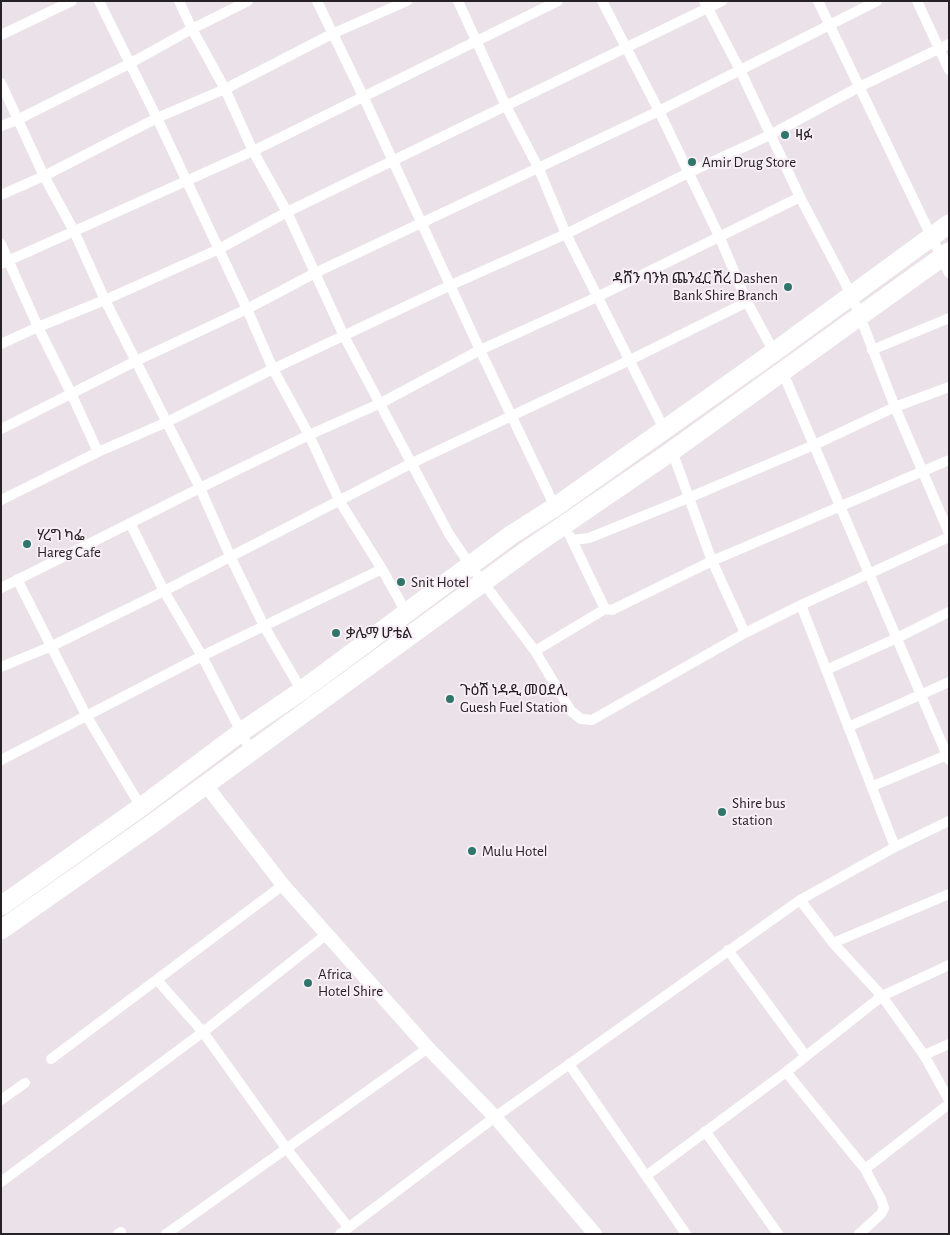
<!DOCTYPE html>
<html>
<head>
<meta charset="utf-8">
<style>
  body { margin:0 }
  #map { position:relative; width:950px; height:1235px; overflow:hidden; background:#ebe1e9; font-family:"Alegreya Sans",sans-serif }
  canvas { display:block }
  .frame { position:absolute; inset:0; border:2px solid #252124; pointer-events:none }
</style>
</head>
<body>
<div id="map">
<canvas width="950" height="1235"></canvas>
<div class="frame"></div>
</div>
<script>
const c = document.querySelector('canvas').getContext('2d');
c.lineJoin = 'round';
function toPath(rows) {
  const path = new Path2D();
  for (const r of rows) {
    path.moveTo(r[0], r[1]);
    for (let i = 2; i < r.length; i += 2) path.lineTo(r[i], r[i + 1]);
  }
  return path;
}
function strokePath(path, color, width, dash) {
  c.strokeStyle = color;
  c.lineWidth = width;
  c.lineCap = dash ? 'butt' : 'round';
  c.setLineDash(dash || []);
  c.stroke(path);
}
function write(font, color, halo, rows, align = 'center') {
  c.font = font + ' "Alegreya Sans","Noto Sans Ethiopic",sans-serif';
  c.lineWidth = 4;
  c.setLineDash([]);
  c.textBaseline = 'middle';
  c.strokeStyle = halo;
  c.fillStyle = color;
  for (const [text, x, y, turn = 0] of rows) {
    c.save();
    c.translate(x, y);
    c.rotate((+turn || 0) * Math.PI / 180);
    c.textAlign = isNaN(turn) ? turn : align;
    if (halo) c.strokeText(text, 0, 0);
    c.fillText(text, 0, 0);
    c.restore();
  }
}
strokePath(toPath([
  [99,1,157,118,247,309,273,369,309,435,340,502,382,569,407,614],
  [179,1,192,29,225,89,253,151,287,212,344,336,449,534,470,565,535,651,571,711,581,719,592,720,745,633,801,605,949,537],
  [317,1,364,98,480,350,555,507],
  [458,1,506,106,539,169,566,234,664,429],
  [602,1,659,111,720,238,747,302,774,352],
  [704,1,740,70,800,197,852,296,895,407,949,533],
  [818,1,949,273],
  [917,1,949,70],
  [1,35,72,1],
  [1,83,44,176,74,231,105,300,200,488,231,558,264,626,303,693],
  [1,126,17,120,129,64,192,29,248,1],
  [1,195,44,176,157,118,225,89,332,34,407,1],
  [1,244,38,327,71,393,98,452],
  [1,264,253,151,558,1],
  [1,344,38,327,105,300,219,249,287,212,722,1],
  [872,350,949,318],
  [783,373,949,760],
  [1,429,136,361,247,309,315,273,659,111,877,1],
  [672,451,712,561,745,633],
  [1,500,98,452,167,422,273,369,451,285,566,234,688,173,770,135,859,87,949,44],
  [130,523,164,591,202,656,251,751],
  [570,536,605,609],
  [573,540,589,538,688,498,814,445,895,407,949,387],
  [17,579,86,715,141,807],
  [1,588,200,488,309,435,381,403,480,350,597,297,800,197],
  [801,605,895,847],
  [535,651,605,609,612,610,712,561,949,460],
  [1,667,52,646,164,591,412,463,630,360,747,302],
  [826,670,897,638,949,612],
  [848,727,949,682],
  [1,760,202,656,382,569],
  [873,786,949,754],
  [800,900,833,943,882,996,924,1055,949,1100],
  [833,943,949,894],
  [728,950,805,1055],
  [157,980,203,1032,286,1148,348,1227],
  [924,1055,949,1044],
  [51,1059,283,885],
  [569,1064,686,1234],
  [786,1072,865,1169,881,1199,884,1208,881,1214,859,1234],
  [1,1100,25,1083],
  [705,1131,778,1234],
  [865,1169,949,1104],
  [646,1176,786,1072,882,996,949,965],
  [1,1182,203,1032,327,934],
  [118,1234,121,1232],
  [166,1234,428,1048],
  [340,1234,495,1117,800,900,895,847,949,821]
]), '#fff', 10);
strokePath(toPath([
  [205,784,283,885,428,1048,495,1117,595,1234]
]), '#fff', 14);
strokePath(toPath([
  [1,906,141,807,241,732,301,691,511,535,555,507,774,352,949,224],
  [1,930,152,824,526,551,672,451,949,252]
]), '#fff', 19);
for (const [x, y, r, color] of [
  [785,135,5,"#30756a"],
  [692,162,5,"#30756a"],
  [788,287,5,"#30756a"],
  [27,544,5,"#30756a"],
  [401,582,5,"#30756a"],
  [336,633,5,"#30756a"],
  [450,699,5,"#30756a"],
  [722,812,5,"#30756a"],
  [472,851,5,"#30756a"],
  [308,983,5,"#30756a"]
]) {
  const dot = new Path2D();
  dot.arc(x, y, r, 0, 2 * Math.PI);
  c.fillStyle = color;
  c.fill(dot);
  strokePath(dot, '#f8eef6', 2);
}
write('15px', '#252124', '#f8eef6', [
  ["ዛፉ",795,135],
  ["Amir Drug Store",702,162],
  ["ዳሸን ባንክ ጨንፈር ሽረ Dashen",778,278,"right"],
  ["Bank Shire Branch",778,295,"right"],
  ["ሃረግ ካፌ",37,535],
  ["Hareg Cafe",37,552],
  ["Snit Hotel",411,582],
  ["ቃሌማ ሆቴል",346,633],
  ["ጉዕሽ ነዳዲ መዐደሊ",460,690],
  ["Guesh Fuel Station",460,707],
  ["Shire bus",732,803],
  ["station",732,820],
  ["Mulu Hotel",482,851],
  ["Africa",318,974],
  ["Hotel Shire",318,991]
], 'left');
</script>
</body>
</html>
